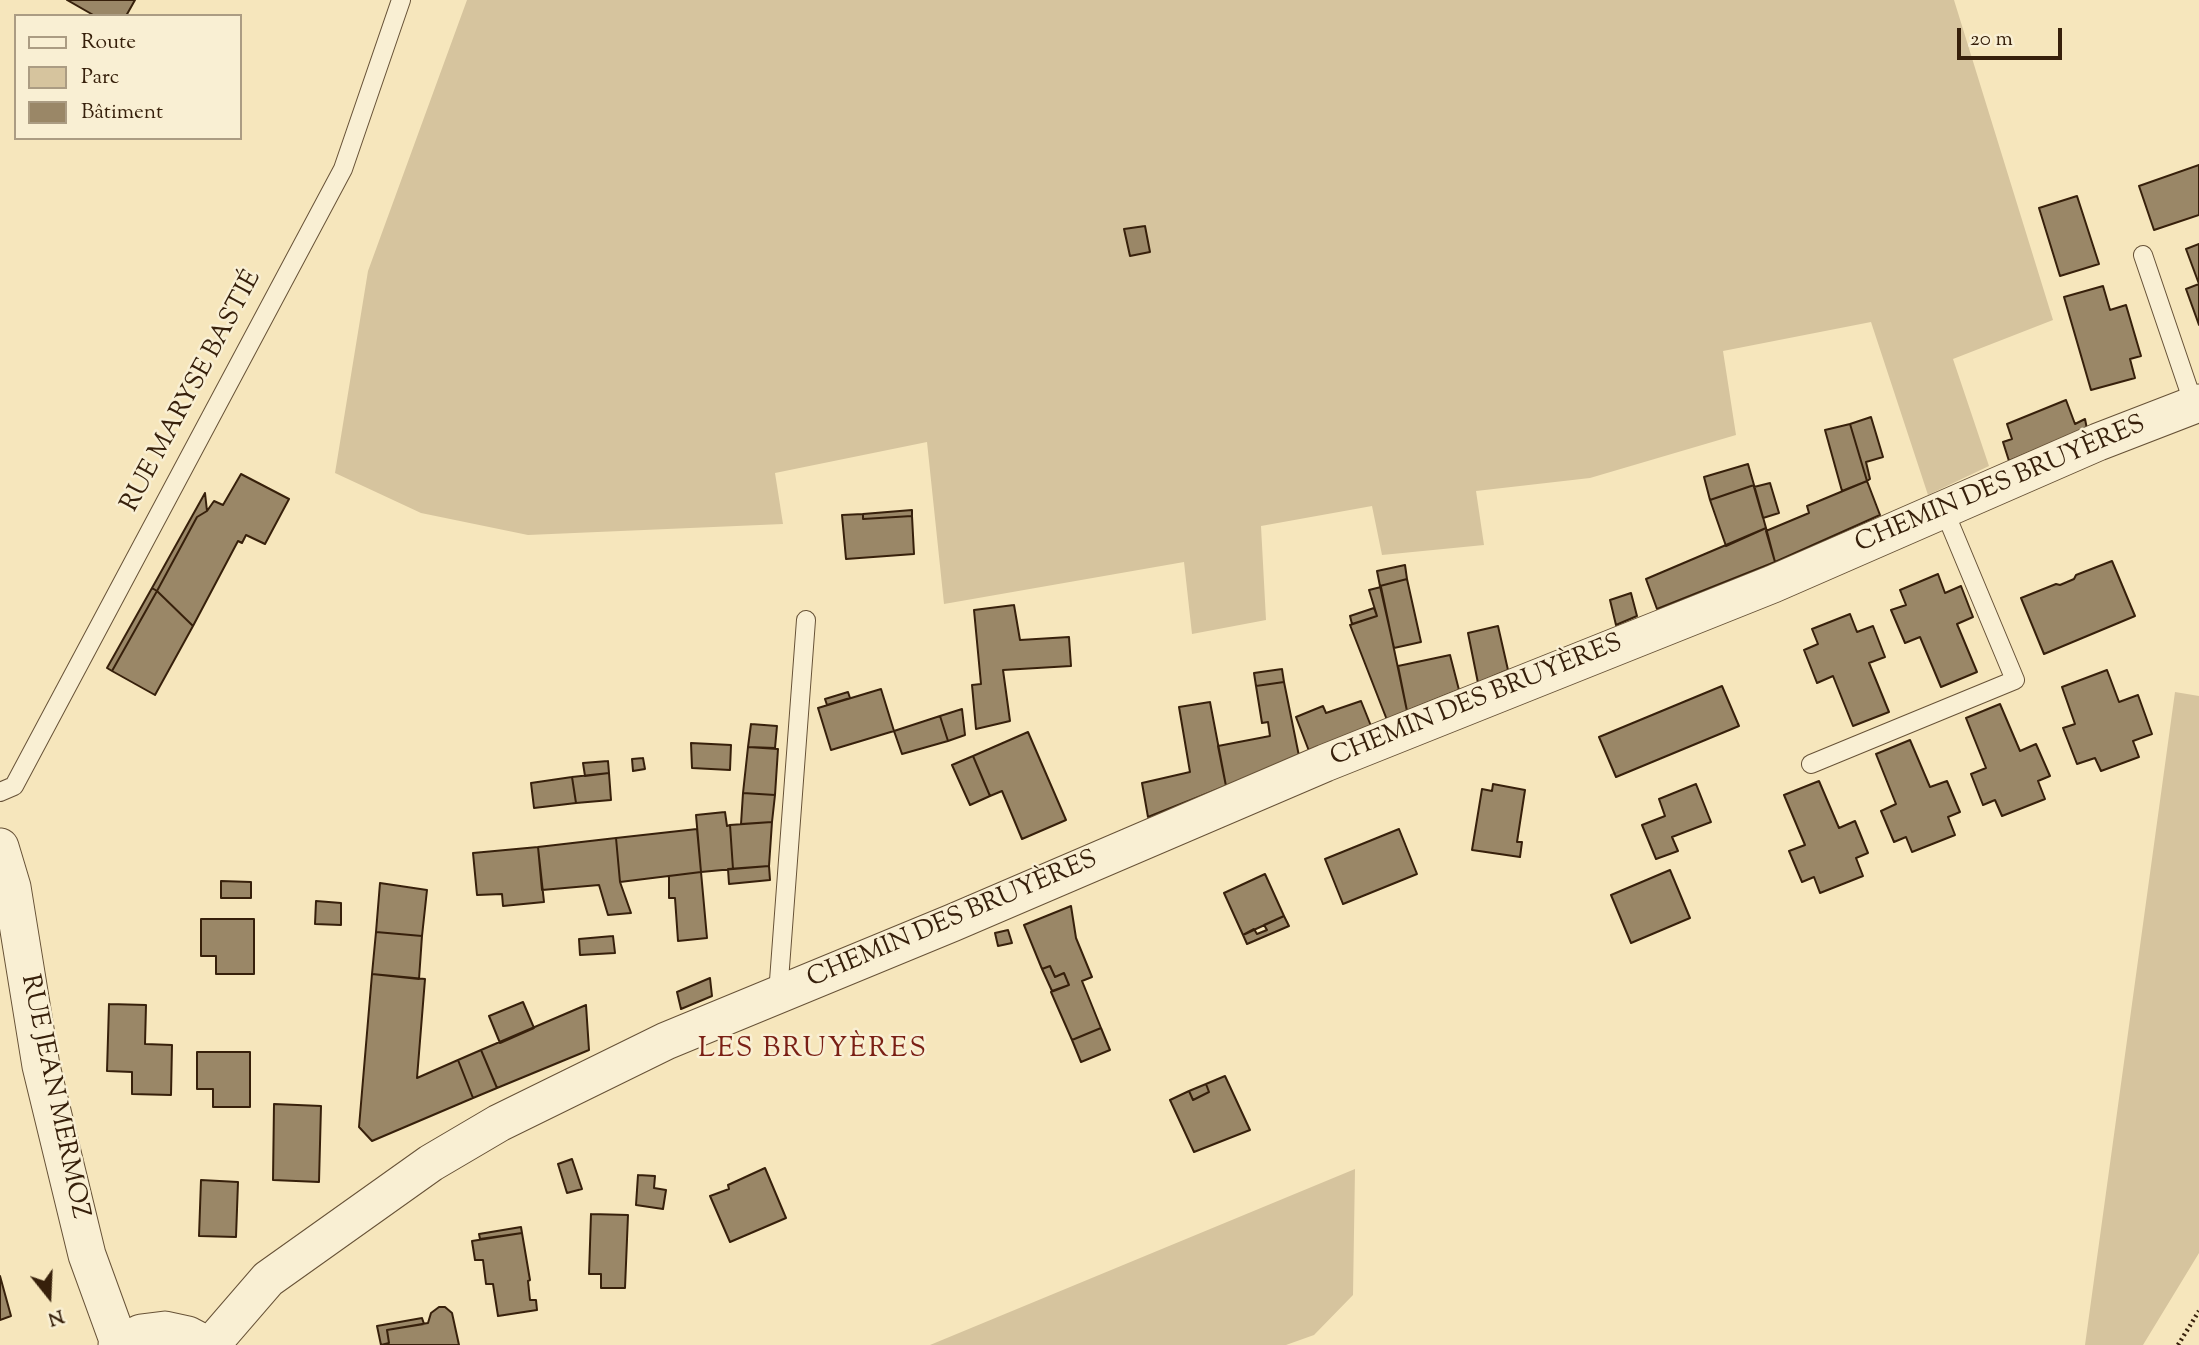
<!DOCTYPE html>
<meta charset="utf-8">
<style>
body{margin:0}
#map{position:relative;width:2199px;height:1345px;overflow:hidden;background:#f6e6bc;font-family:"Sorts Mill Goudy",serif}
canvas{display:block}
.legend{position:absolute;left:14px;top:14px;width:228px;height:126px;box-sizing:border-box;background:#f9efd3;border:2px solid #ab9c83;margin:0;padding:9px 12px;list-style:none;font-size:21px;color:#37200b}
.legend li{display:flex;align-items:center;gap:14px;height:35px}
.legend b{width:35px;border:2px solid #ab9c83}
.north{position:absolute;left:14px;top:1261px;width:70px;height:70px;-webkit-text-stroke:5px #f9efd3;paint-order:stroke;rotate:162deg;font-size:19px;font-weight:700;line-height:28px;text-align:center;color:#37200b}
.north::after{content:'';display:block;margin:auto;width:24px;height:32px;background:#37200b;clip-path:polygon(50% 0,100% 100%,50% 72%,0 100%)}
.scale{position:absolute;left:1957px;top:28px;width:105px;height:32px;box-sizing:border-box;border:4px solid #37200b;border-top:0;padding-left:9px;font-size:21px;line-height:24px;white-space:nowrap;color:#37200b;-webkit-text-stroke:5px #f9efd3;paint-order:stroke}
</style>
<div id="map">
<canvas width="2199" height="1345"></canvas>
<ul class="legend">
<li><b style="height:9px;background:#f9efd3"></b>Route</li>
<li><b style="height:19px;background:#d6c49e"></b>Parc</li>
<li><b style="height:19px;background:#9a8767"></b>Bâtiment</li>
</ul>
<div class="north">N</div>
<div class="scale">20 m</div>
</div>
<script>
const c = document.querySelector('canvas').getContext('2d');
c.lineJoin = 'round';
function fillPath(path, color) {
  c.fillStyle = color;
  c.fill(path, 'evenodd');
}
function shape(rows) {
  const path = new Path2D();
  for (const r of rows) {
    path.moveTo(r[0], r[1]);
    for (let i = 2; i < r.length; i += 2) path.lineTo(r[i], r[i + 1]);
  }
  return path;
}
function trace(path, color, width, dash) {
  c.strokeStyle = color;
  c.lineWidth = width;
  c.lineCap = dash ? 'butt' : 'round';
  c.setLineDash(dash || []);
  c.stroke(path);
}
function drawText(font, color, halo, rows, align = 'center') {
  c.font = font + ' "Sorts Mill Goudy",serif';
  c.lineWidth = 5;
  c.setLineDash([]);
  c.textBaseline = 'middle';
  c.strokeStyle = halo;
  c.fillStyle = color;
  for (const [text, x, y, turn = 0] of rows) {
    c.save();
    c.translate(x, y);
    c.rotate((+turn || 0) * Math.PI / 180);
    c.textAlign = isNaN(turn) ? turn : align;
    if (halo) c.strokeText(text, 0, 0);
    c.fillText(text, 0, 0);
    c.restore();
  }
}
const green = shape([
 [467,0,1954,0,2053,320,1953,359,1989,466,1928,495,1871,322,1723,351,1736,435,1590,478,1476,491,1484,545,1382,555,1372,506,1261,526,1266,620,1192,634,1184,562,944,604,927,442,775,473,783,524,528,535,421,513,335,473,368,271],
 [2175,692,2199,696,2199,1253,2143,1345,2085,1345],
 [1355,1169,1353,1295,1314,1335,1286,1345,930,1345]
]);
const building = shape([
 [67,0,135,0,126,16,95,16,67,0],
 [2199,165,2199,215,2154,230,2139,186,2199,165],
 [2077,196,2099,264,2060,276,2039,208,2077,196],
 [1145,226,1150,252,1130,256,1124,229,1145,226],
 [2199,244,2199,284,2186,249,2199,244],
 [2199,284,2199,325,2186,289,2199,284],
 [2103,286,2110,310,2126,305,2141,356,2130,359,2135,378,2091,390,2064,297,2103,286],
 [2066,400,2075,424,2085,419,2087,429,2009,461,2003,442,2012,439,2007,424,2066,400],
 [1871,417,1883,457,1866,462,1870,479,1867,481,1850,424,1871,417],
 [1850,424,1867,481,1842,491,1825,430,1850,424],
 [1748,464,1754,485,1710,500,1704,477,1748,464],
 [241,474,289,499,265,544,246,535,242,543,238,541,193,626,157,591,197,517,207,511,214,501,223,505,241,474],
 [1867,481,1880,515,1775,562,1766,531,1809,513,1807,506,1867,481],
 [1770,483,1779,513,1763,518,1754,487,1770,483],
 [1754,485,1766,528,1726,546,1710,500,1754,485],
 [205,493,207,511,197,517,157,591,152,588,205,493],
 [912,510,912,516,863,519,863,514,912,510],
 [863,514,863,519,912,516,914,554,846,559,842,515,863,514],
 [1766,528,1775,562,1657,609,1646,579,1766,528],
 [2112,561,2135,616,2044,654,2021,598,2056,584,2060,585,2074,579,2076,575,2112,561],
 [1405,565,1407,579,1380,586,1377,571,1405,565],
 [1938,574,1945,593,1961,586,1973,617,1957,624,1977,672,1941,687,1920,637,1905,643,1891,610,1906,605,1900,590,1938,574],
 [1407,579,1421,642,1394,648,1380,586,1407,579],
 [1381,587,1407,711,1387,720,1350,625,1377,616,1369,590,1381,587],
 [152,588,157,591,112,671,107,668,152,588],
 [157,591,193,626,155,695,112,671,157,591],
 [1631,593,1637,616,1616,625,1610,600,1631,593],
 [1014,605,1020,640,1069,637,1071,666,1003,670,1010,721,976,729,972,685,981,684,974,610,1014,605],
 [1374,608,1377,616,1352,624,1350,616,1374,608],
 [1850,614,1857,632,1873,626,1885,657,1869,663,1889,712,1853,726,1833,676,1817,683,1804,650,1818,644,1812,629,1850,614],
 [1498,626,1508,670,1478,683,1468,633,1498,626],
 [1450,655,1459,690,1407,711,1398,666,1450,655],
 [1282,669,1284,682,1256,686,1254,673,1282,669],
 [2107,670,2119,702,2138,695,2152,734,2133,741,2139,757,2101,771,2095,758,2077,764,2063,728,2075,724,2062,687,2107,670],
 [1284,682,1299,756,1226,786,1218,746,1270,736,1268,722,1262,723,1256,686,1284,682],
 [1722,686,1739,726,1616,777,1599,737,1722,686],
 [881,689,894,731,831,750,818,708,881,689],
 [848,692,850,698,827,705,825,699,848,692],
 [1361,701,1371,726,1309,751,1296,717,1323,706,1326,713,1361,701],
 [1210,702,1226,786,1148,817,1142,783,1190,772,1179,707,1210,702],
 [2000,704,2020,751,2036,744,2050,776,2038,781,2045,799,2002,816,1995,800,1983,805,1971,774,1986,768,1966,718,2000,704],
 [962,709,965,735,948,741,940,716,962,709],
 [940,716,948,741,902,754,894,731,940,716],
 [751,724,777,726,775,748,748,747,751,724],
 [1028,732,1066,820,1022,839,1002,791,990,796,973,756,1028,732],
 [1910,740,1930,787,1947,781,1960,812,1948,817,1955,835,1912,852,1906,837,1894,842,1881,811,1896,804,1876,754,1910,740],
 [691,743,731,745,730,770,692,768,691,743],
 [748,747,778,749,775,795,743,793,748,747],
 [973,756,990,796,970,805,952,765,973,756],
 [643,758,645,769,633,771,632,759,643,758],
 [608,761,609,773,585,776,583,763,608,761],
 [609,773,611,800,576,803,572,777,609,773],
 [572,777,576,803,534,808,531,783,572,777],
 [1819,781,1839,828,1855,821,1868,853,1856,858,1863,876,1820,893,1814,877,1802,882,1789,851,1805,845,1784,795,1819,781],
 [1493,784,1525,790,1517,842,1522,842,1520,857,1472,850,1482,789,1492,791,1493,784],
 [1696,784,1711,822,1672,837,1678,851,1656,859,1642,825,1665,816,1659,799,1696,784],
 [743,793,775,795,772,822,741,824,743,793],
 [725,812,727,826,730,825,733,869,701,872,696,815,725,812],
 [772,822,769,866,733,869,730,825,772,822],
 [697,829,701,872,620,882,616,838,697,829],
 [1399,829,1417,874,1343,904,1325,859,1399,829],
 [616,838,620,882,631,913,608,915,599,885,542,890,538,847,616,838],
 [538,847,544,902,503,906,502,894,477,895,473,853,538,847],
 [769,866,770,880,729,884,728,869,769,866],
 [1670,870,1690,918,1631,943,1611,895,1670,870],
 [701,872,707,938,678,941,675,898,669,898,669,876,701,872],
 [1265,874,1284,916,1243,935,1224,893,1265,874],
 [221,881,251,882,251,898,221,898,221,881],
 [380,883,427,890,422,936,376,932,380,883],
 [316,901,341,903,341,925,315,924,316,901],
 [1071,906,1076,938,1092,977,1082,981,1101,1028,1072,1040,1051,992,1069,985,1064,973,1055,977,1050,966,1042,969,1024,925,1071,906],
 [1284,916,1289,926,1247,944,1243,935,1254,929,1257,934,1267,930,1264,925,1284,916],
 [201,919,254,919,254,974,216,974,216,956,201,956,201,919],
 [1008,930,1012,943,998,946,995,933,1008,930],
 [376,932,422,936,419,979,372,974,376,932],
 [613,936,615,953,580,955,579,939,613,936],
 [1050,966,1055,977,1064,973,1069,985,1052,991,1042,969,1050,966],
 [372,974,425,979,417,1078,458,1060,473,1098,372,1141,359,1127,372,974],
 [710,978,712,996,681,1009,677,992,710,978],
 [523,1002,534,1028,500,1043,489,1016,523,1002],
 [109,1004,146,1005,145,1044,172,1045,171,1095,132,1094,132,1072,107,1071,109,1004],
 [586,1005,589,1050,497,1088,481,1050,586,1005],
 [1101,1028,1110,1050,1081,1062,1072,1040,1101,1028],
 [481,1050,497,1088,473,1098,458,1060,481,1050],
 [197,1052,250,1052,250,1107,213,1107,213,1089,197,1089,197,1052],
 [1225,1076,1250,1130,1194,1152,1170,1100,1189,1091,1193,1100,1209,1092,1206,1084,1225,1076],
 [1206,1084,1209,1092,1193,1100,1189,1091,1206,1084],
 [274,1104,321,1106,319,1182,273,1180,274,1104],
 [572,1159,582,1189,567,1193,558,1164,572,1159],
 [765,1168,786,1218,730,1242,710,1196,729,1189,728,1185,765,1168],
 [638,1175,655,1176,654,1188,666,1190,663,1209,636,1205,638,1175],
 [201,1180,238,1182,236,1237,199,1236,201,1180],
 [591,1214,628,1215,625,1288,601,1288,601,1274,589,1274,591,1214],
 [521,1227,522,1233,480,1239,479,1234,521,1227],
 [522,1233,530,1280,528,1281,530,1300,536,1300,537,1310,498,1316,493,1284,486,1284,483,1260,475,1260,472,1241,522,1233],
 [0,1276,11,1316,0,1320,0,1276],
 [439,1307,445,1307,452,1313,459,1345,381,1345,389,1343,387,1330,428,1323,431,1313,439,1307],
 [422,1318,424,1324,387,1330,389,1343,381,1345,377,1326,422,1318]
]);
const path = shape([
 [2178,1345,2199,1311]
]);
const service = shape([
 [2143,255,2194,405],
 [1811,764,2015,680,1944,510],
 [0,792,14,786,343,169,401,0],
 [778,994,806,620]
]);
const minor = shape([
 [0,847,12,887,41,1066,87,1255,119,1343],
 [117,1345,141,1333,165,1330,188,1335,207,1345],
 [211,1345,268,1279,431,1163,499,1123,666,1041,952,923,1325,763,1773,584,2098,442,2199,403]
]);
const streetNames = [
 ["RUE MARYSE BASTIÉ",193,392,-62],
 ["CHEMIN DES BRUYÈRES",2001,486,-23],
 ["CHEMIN DES BRUYÈRES",1477,702,-22],
 ["CHEMIN DES BRUYÈRES",953,921,-23],
 ["RUE JEAN MERMOZ",53,1097,78]
];
const neighbourhoodNames = [
 ["LES BRUYÈRES",813,1051]
];
fillPath(green, '#d6c49e');
fillPath(building, '#9a8767');
trace(building, '#37200b', 2);
trace(service, '#675237', 20);
trace(minor, '#675237', 39);
trace(path, '#37200b', 4.5, [2, 3.5]);
trace(service, '#f9efd3', 18);
trace(minor, '#f9efd3', 37);
drawText('26px', '#37200b', '#f9efd3', streetNames);
c.letterSpacing = '2px';
drawText('28px', '#7a1f14', '#f9efd3', neighbourhoodNames);
c.letterSpacing = '0px';
</script>
